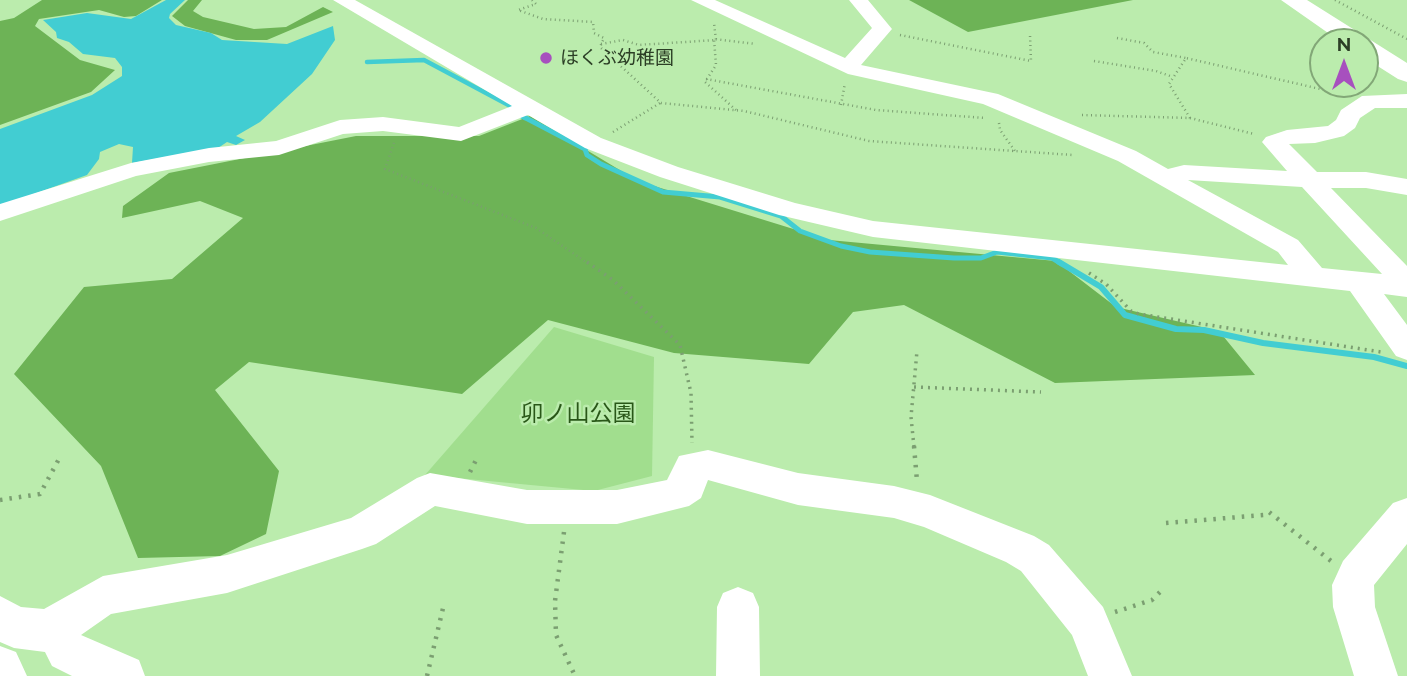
<!DOCTYPE html>
<meta charset="utf-8">
<style>
body{margin:0}
#map{position:relative;width:1407px;height:676px;overflow:hidden;background:#bbecad;font-family:Raleway,sans-serif}
canvas{display:block}
.north{position:absolute;left:1309px;top:28px;width:70px;height:70px;box-sizing:border-box;background:#bbecad;border:2px solid #82a777;border-radius:50%;rotate:0deg;font-size:19px;font-weight:700;line-height:28px;text-align:center;color:#2c3f26}
.north::after{content:'';display:block;margin:auto;width:24px;height:32px;background:#a750be;clip-path:polygon(50% 0,100% 100%,50% 72%,0 100%)}
</style>
<div id="map">
<canvas width="1407" height="676"></canvas>
<div class="north">N</div>
</div>
<script>
const c = document.querySelector('canvas').getContext('2d');
c.lineJoin = 'round';
function fillPath(path, color) {
  c.fillStyle = color;
  c.fill(path, 'evenodd');
}
function shape(rows) {
  const path = new Path2D();
  for (const r of rows) {
    path.moveTo(r[0], r[1]);
    for (let i = 2; i < r.length; i += 2) path.lineTo(r[i], r[i + 1]);
  }
  return path;
}
function trace(path, color, width, dash) {
  c.strokeStyle = color;
  c.lineWidth = width;
  c.lineCap = dash ? 'butt' : 'round';
  c.setLineDash(dash || []);
  c.stroke(path);
}
function drawText(font, color, halo, rows, align = 'center') {
  c.font = font + ' Raleway,"Noto Sans JP",sans-serif';
  c.lineWidth = 5;
  c.setLineDash([]);
  c.textBaseline = 'middle';
  c.strokeStyle = halo;
  c.fillStyle = color;
  for (const [text, x, y, turn = 0] of rows) {
    c.save();
    c.translate(x, y);
    c.rotate((+turn || 0) * Math.PI / 180);
    c.textAlign = isNaN(turn) ? turn : align;
    if (halo) c.strokeText(text, 0, 0);
    c.fillText(text, 0, 0);
    c.restore();
  }
}
const green = shape([
 [554,327,654,357,652,476,594,491,425,475]
]);
const forest = shape([
 [42,0,162,0,136,16,124,17,99,10,39,19,35,26,80,60,115,70,91,92,0,125,0,21,14,18],
 [188,0,202,0,193,11,203,17,254,29,286,27,323,7,333,12,267,40,236,40,185,26,172,16],
 [909,0,1133,0,968,32],
 [530,116,638,181,829,240,1056,261,1116,307,1219,331,1255,375,1055,383,904,305,853,312,809,364,674,353,548,320,462,394,249,362,215,390,279,471,266,534,220,556,138,558,101,466,14,374,84,287,172,279,243,218,200,201,122,218,123,206,169,173,356,136,479,136]
]);
const water = shape([
 [166,0,185,0,170,14,169,18,176,25,211,33,222,40,287,44,333,26,335,40,312,74,260,122,236,136,245,140,236,145,227,142,218,148,132,163,133,147,119,144,100,152,99,159,87,175,0,206,0,129,92,95,122,76,122,67,115,58,83,54,69,42,57,38,56,32,43,20,87,13,131,19]
]);
const streamFar2 = shape([
 [367,62,424,60,514,108],
 [520,115,525,118]
]);
const streamFar1 = shape([
 [522,116,585,149,587,155,601,164,663,192,720,197,781,216,800,231,841,246,870,252,954,258,981,258,997,252,1052,258,1062,264]
]);
const stream = shape([
 [1059,262,1101,287,1125,315,1176,329,1204,330,1263,343,1374,357,1407,366]
]);
const pathFar2 = shape([
 [532,0,536,4,518,10,543,19,593,22,594,33,604,38,600,47,661,103,744,111,869,141,1073,155],
 [1335,0,1407,39],
 [900,35,1031,61,1030,35],
 [1117,38,1144,43,1153,52,1186,58],
 [601,44,623,40,639,45,716,40,714,23],
 [1094,61,1156,71,1173,77],
 [706,79,876,110,985,118],
 [841,105,845,83],
 [736,110,705,82,716,65,714,39,756,44],
 [1082,115,1190,118,1254,134],
 [1190,118,1169,84,1186,58,1346,95],
 [999,123,1000,130,1015,151],
 [613,132,660,103],
 [394,143,385,169,536,228,589,264]
]);
const pathFar1 = shape([
 [587,262,613,280,680,345,691,393,692,443],
 [1089,273,1106,284,1131,311,1139,314,1381,352],
 [914,387,1041,392],
 [914,447,911,417,917,351]
]);
const path = shape([
 [914,446,917,481],
 [470,472,477,458],
 [0,500,40,494,60,457],
 [1166,523,1264,515,1269,512,1331,561],
 [564,532,555,601,556,635,575,676],
 [1115,612,1152,600,1163,589],
 [427,676,444,604]
]);
const minor = shape([
 [333,0,355,0,601,138,678,167,795,203,873,221,1288,265,1278,252,1118,161,983,104,848,74,691,0,715,0,845,58,872,28,849,0,868,0,892,29,861,65,998,94,1136,151,1168,169,1184,165,1287,171,1262,142,1266,137,1287,130,1328,126,1336,120,1341,110,1362,96,1407,94,1407,108,1375,108,1360,118,1355,128,1344,136,1315,143,1289,144,1317,172,1366,172,1407,179,1407,195,1366,188,1331,188,1407,266,1407,297,1384,294,1407,325,1407,360,1396,356,1350,291,873,237,779,215,660,177,585,148,528,115,461,141,383,131,343,134,279,155,209,162,136,176,0,221,0,204,131,163,209,148,276,141,340,120,383,117,459,127,512,106,333,0],
 [1188,180,1302,187,1382,274,1322,268,1298,240,1188,180],
 [708,450,798,473,894,486,930,495,1034,536,1049,545,1103,607,1132,676,1088,676,1072,635,1021,571,1006,562,924,527,894,518,798,505,708,480,701,498,689,506,617,524,527,524,435,506,376,544,362,549,227,593,111,614,81,635,139,660,145,676,72,676,52,666,45,652,14,648,0,642,0,596,21,607,44,609,103,576,227,555,351,518,417,478,430,473,527,490,617,490,667,480,679,456,708,450],
 [1407,498,1407,544,1374,585,1375,607,1398,676,1354,676,1333,607,1332,585,1343,561,1393,503,1407,498],
 [738,587,753,593,759,607,760,676,716,676,717,607,723,593,738,587],
 [0,646,16,652,27,676,0,676,0,646]
]);
const major = shape([
 [1281,0,1307,0,1407,63,1407,82,1398,79,1365,58,1365,42,1341,42,1281,0]
]);
const markers = [
 [546,58,7,"#a750be"]
];
const farPoinames = [
 ["ほくぶ幼稚園",560,58]
];
const parkNames = [
 ["卯ノ山公園",578,414]
];
fillPath(green, '#a1de8e');
fillPath(forest, '#6db356');
fillPath(water, '#42cdd2');
trace(streamFar2, '#42cdd2', 4.5);
trace(streamFar1, '#42cdd2', 5);
trace(stream, '#42cdd2', 6);
trace(pathFar2, '#7b9f71', 2.5, [1, 3.5]);
trace(pathFar1, '#7b9f71', 3.5, [2, 5]);
trace(path, '#7b9f71', 4.5, [2.5, 7]);
fillPath(minor, '#fff');
fillPath(major, '#fff');
for (const [x, y, r, color] of markers) {
  const dot = new Path2D();
  dot.arc(x, y, r, 0, 2 * Math.PI);
  c.fillStyle = color;
  c.fill(dot);
  trace(dot, '#bbecad', 2.5);
}
drawText('19px', '#2c3f26', '#bbecad', farPoinames, 'left');
drawText('23px', '#295718', '#bbecad', parkNames);
</script>
